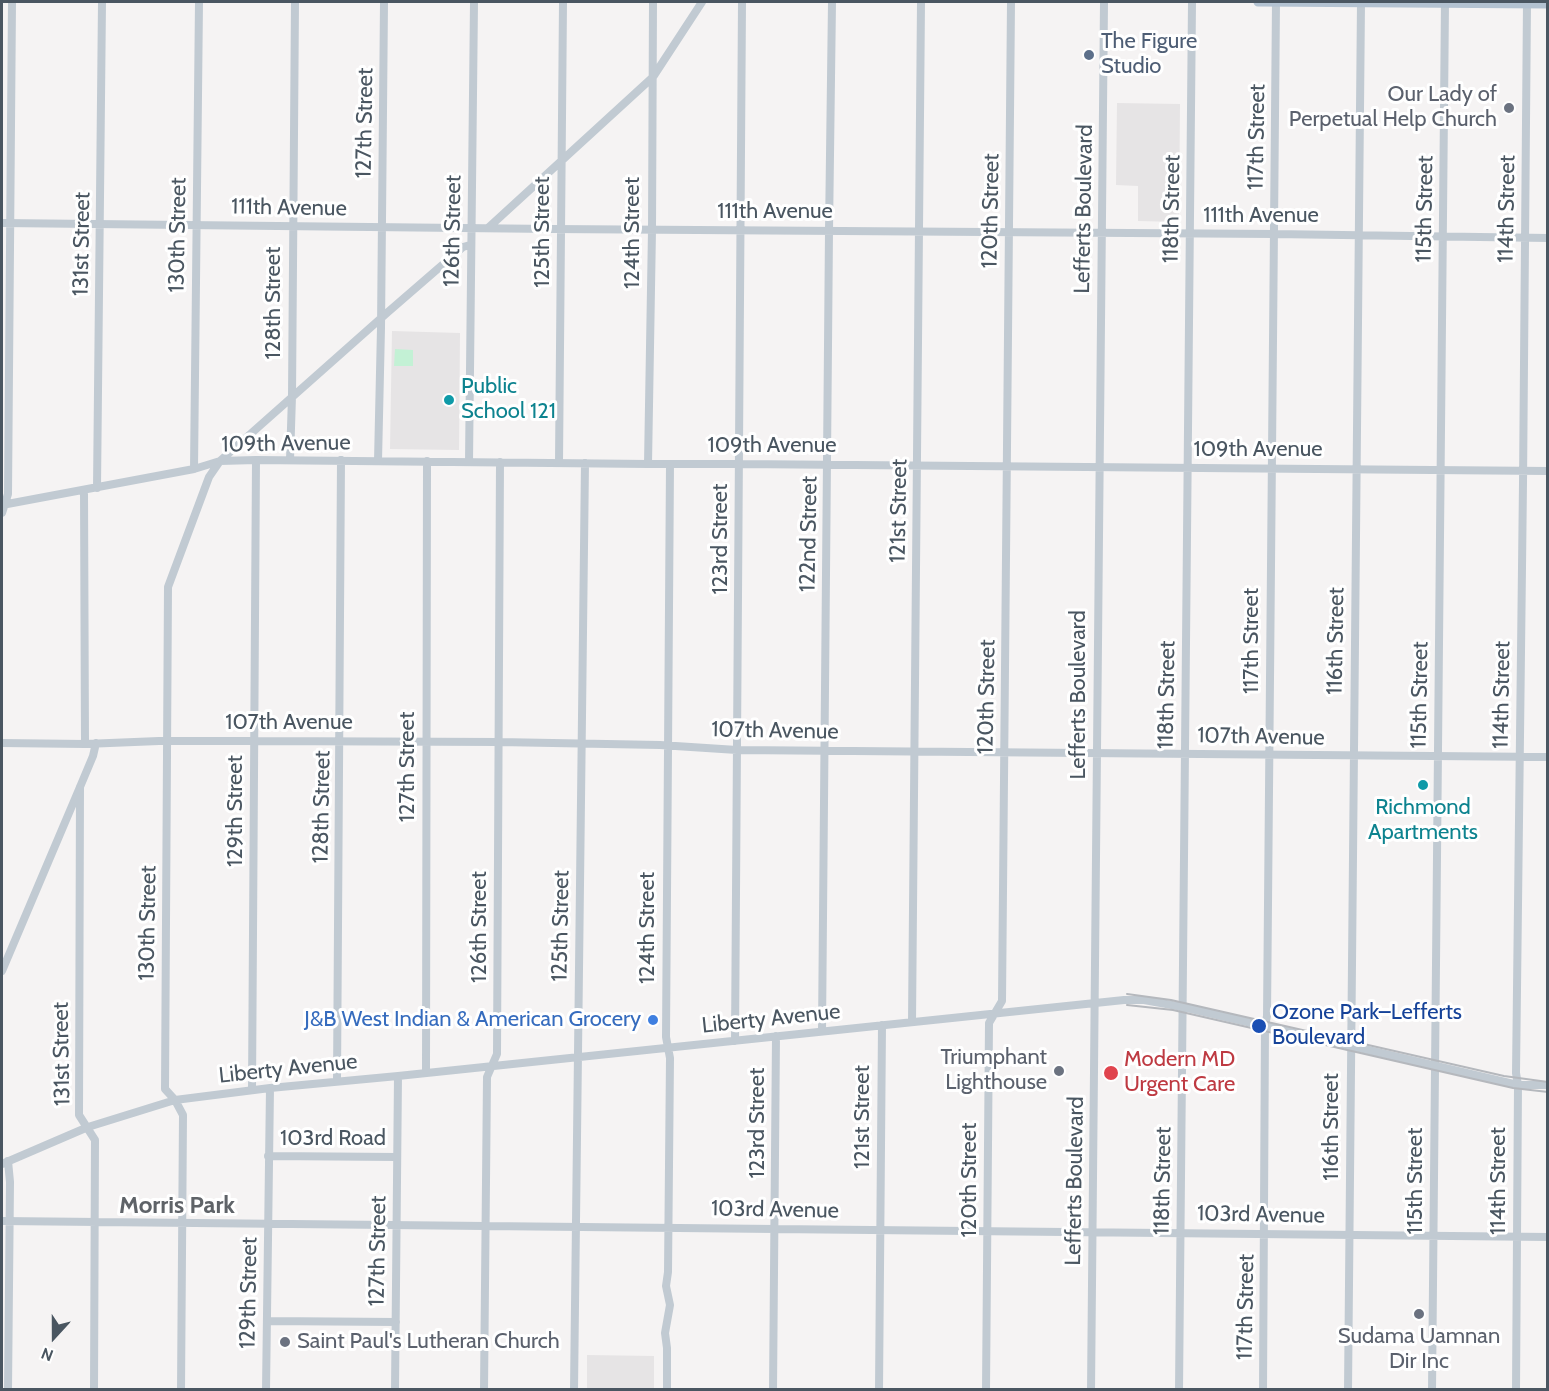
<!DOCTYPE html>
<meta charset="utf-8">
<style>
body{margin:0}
#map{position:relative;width:1549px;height:1391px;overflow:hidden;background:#f5f3f3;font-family:Cabin,sans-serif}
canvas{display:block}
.frame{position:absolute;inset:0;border:3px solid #4a5661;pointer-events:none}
.north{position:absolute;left:24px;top:1307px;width:60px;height:60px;-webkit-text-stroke:4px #fff;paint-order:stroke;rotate:201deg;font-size:16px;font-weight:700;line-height:24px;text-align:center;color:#4a5661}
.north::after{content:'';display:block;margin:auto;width:21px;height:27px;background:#4a5661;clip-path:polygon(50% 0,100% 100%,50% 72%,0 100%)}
</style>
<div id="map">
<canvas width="1549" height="1391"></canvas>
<div class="frame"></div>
<div class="north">N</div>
</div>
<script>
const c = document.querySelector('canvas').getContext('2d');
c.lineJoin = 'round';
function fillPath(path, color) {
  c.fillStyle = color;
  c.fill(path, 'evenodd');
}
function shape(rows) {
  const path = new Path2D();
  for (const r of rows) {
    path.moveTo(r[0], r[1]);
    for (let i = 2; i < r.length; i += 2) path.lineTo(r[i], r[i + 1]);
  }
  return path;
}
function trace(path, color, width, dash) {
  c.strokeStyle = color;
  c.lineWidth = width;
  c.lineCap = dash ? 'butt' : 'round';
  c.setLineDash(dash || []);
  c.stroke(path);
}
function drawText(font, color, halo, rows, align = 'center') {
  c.font = font + ' Cabin,sans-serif';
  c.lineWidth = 6;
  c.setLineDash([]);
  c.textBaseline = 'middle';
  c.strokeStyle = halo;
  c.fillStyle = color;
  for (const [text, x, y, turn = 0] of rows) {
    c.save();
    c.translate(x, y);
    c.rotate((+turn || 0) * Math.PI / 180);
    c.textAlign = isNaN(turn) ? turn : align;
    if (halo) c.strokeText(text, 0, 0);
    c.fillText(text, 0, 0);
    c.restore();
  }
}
const education = shape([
 [1117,103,1180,104,1179,222,1138,221,1138,186,1116,185],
 [392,331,460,333,459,450,390,449],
 [587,1355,654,1356,654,1389,587,1389]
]);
const green = shape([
 [395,349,413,350,413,366,394,366]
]);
const minor = shape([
 [2,223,553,229,1274,234,1548,238],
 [488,228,653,77,702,2],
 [290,460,292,396,295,2],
 [378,461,381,328,384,2],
 [469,462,474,2],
 [559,462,563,2],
 [648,464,652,230,653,2],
 [194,469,199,2],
 [97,488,102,2],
 [84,491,85,744],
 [2,505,194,469,220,461,256,460,648,464,739,464,1548,471],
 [2,513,8,494,12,2],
 [2,743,85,744,159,741,254,741,499,742,660,745,737,750,1548,757],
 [80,787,79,1115,95,1140,94,1390],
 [2,971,80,787,93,756,96,743],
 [912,1022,921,2],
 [822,1031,829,231,832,2],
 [735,1041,742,2],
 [426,1073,427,461],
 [337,1081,341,460],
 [252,1090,256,460],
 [268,1156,397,1157],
 [2,1164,88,1127,175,1100,270,1088,398,1076,1124,1000,1144,1000,1183,1007,1518,1085,1548,1085],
 [2,1221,1548,1237],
 [267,1321,396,1322],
 [8,1390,10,1182,8,1161],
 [181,1390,183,1115,175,1100,165,1089,168,587,209,477,220,461,388,312,463,247,470,245],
 [266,1390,270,1088],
 [395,1390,398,1076],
 [484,1390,487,1077,497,1054,500,462],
 [574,1390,585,463],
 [667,1390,667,1348,665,1333,670,1305,666,1286,668,1272,670,1058,666,1037,670,464],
 [773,1390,776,1036],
 [879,1390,882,1025],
 [986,1390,989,1023,1002,1001,1011,2],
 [1091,1390,1104,2],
 [1179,1390,1192,2],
 [1263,1390,1265,1026,1267,1016,1276,2],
 [1348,1390,1361,2],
 [1432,1390,1445,2],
 [1516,1390,1518,1085,1516,1073,1523,483,1527,2]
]);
const major = shape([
 [1258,2,1548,4]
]);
const rail = shape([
 [1127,994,1171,1000,1504,1076,1548,1082],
 [1127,1005,1173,1010,1513,1088,1548,1092]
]);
const markers = [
 [1089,55,6,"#5c6f8a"],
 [1509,108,6,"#6b7280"],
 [449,400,6,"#0f9aa8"],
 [1423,785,6,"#0f9aa8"],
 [653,1020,6,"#3f7fe0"],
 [1259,1026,8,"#1a4fb4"],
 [1059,1071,6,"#6b7280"],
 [1111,1073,8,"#e0444e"],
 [1419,1314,6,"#6b7280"],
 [285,1342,6,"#6b7280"]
];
const serviceNames = [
 ["The Figure",1101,42],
 ["Studio",1101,67]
];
const worshipNames = [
 ["Our Lady of",1497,95],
 ["Perpetual Help Church",1497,120],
 ["Triumphant",1047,1058],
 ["Lighthouse",1047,1083],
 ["Sudama Uamnan",1419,1337,"center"],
 ["Dir Inc",1419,1362,"center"],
 ["Saint Paul's Lutheran Church",297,1342,"left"]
];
const streetNames = [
 ["127th Street",365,123,-89],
 ["117th Street",1257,137,-89],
 ["111th Avenue",289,208,1],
 ["Lefferts Boulevard",1084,209,-89],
 ["118th Street",1172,209,-89],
 ["115th Street",1425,209,-89],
 ["114th Street",1507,209,-89],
 ["120th Street",991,211,-89],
 ["111th Avenue",775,212],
 ["111th Avenue",1261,216],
 ["126th Street",453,231,-89],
 ["125th Street",543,232,-90],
 ["124th Street",633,233,-90],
 ["130th Street",178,235,-89],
 ["131st Street",82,244,-89],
 ["128th Street",274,303,-90],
 ["109th Avenue",286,444,-1],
 ["109th Avenue",772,446],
 ["109th Avenue",1258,450],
 ["121st Street",899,511,-89],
 ["122nd Street",809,534,-89],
 ["123rd Street",721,539,-90],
 ["117th Street",1252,641,-90],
 ["116th Street",1336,641,-89],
 ["Lefferts Boulevard",1079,695,-90],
 ["118th Street",1167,695,-89],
 ["115th Street",1420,695,-89],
 ["114th Street",1502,695,-89],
 ["120th Street",987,697,-89],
 ["107th Avenue",289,723],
 ["107th Avenue",775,731,1],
 ["107th Avenue",1261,737,1],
 ["127th Street",408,767,-90],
 ["128th Street",322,807,-89],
 ["129th Street",236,811,-90],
 ["130th Street",148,923,-89],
 ["125th Street",561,926,-89],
 ["126th Street",480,927,-90],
 ["124th Street",648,928,-90],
 ["Liberty Avenue",771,1019,-6],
 ["131st Street",62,1054,-91],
 ["Liberty Avenue",288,1069,-6],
 ["121st Street",863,1117,-90],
 ["123rd Street",758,1123,-90],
 ["116th Street",1332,1127,-90],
 ["103rd Road",333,1139],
 ["120th Street",970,1180,-90],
 ["Lefferts Boulevard",1075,1181,-89],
 ["118th Street",1163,1181,-89],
 ["115th Street",1416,1181,-90],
 ["114th Street",1499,1181,-90],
 ["103rd Avenue",775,1210,1],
 ["103rd Avenue",1261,1215,1],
 ["127th Street",378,1251,-89],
 ["129th Street",249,1293,-89],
 ["117th Street",1246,1307,-89]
];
const cultureNames = [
 ["Public",461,387],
 ["School 121",461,412],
 ["Richmond",1423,808,"center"],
 ["Apartments",1423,833,"center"]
];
const transitNames = [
 ["Ozone Park–Lefferts",1272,1013],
 ["Boulevard",1272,1038]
];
const shopNames = [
 ["J&B West Indian & American Grocery",641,1020]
];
const healthNames = [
 ["Modern MD",1124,1060],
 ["Urgent Care",1124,1085]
];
const neighbourhoodNames = [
 ["Morris Park",177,1206]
];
fillPath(education, '#e6e4e5');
fillPath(green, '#c3f1d5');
trace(minor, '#c1cad2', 8);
trace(major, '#b3c2d1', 9);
trace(rail, '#b5b8bd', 2);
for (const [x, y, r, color] of markers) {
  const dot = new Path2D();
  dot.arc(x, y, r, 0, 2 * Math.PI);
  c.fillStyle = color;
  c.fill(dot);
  trace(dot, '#fff', 2);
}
drawText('22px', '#4e5e75', '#fff', serviceNames, 'left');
drawText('22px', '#5b616d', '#fff', worshipNames, 'right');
drawText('22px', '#4a5661', '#fff', streetNames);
drawText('22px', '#0d838f', '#fff', cultureNames, 'left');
drawText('22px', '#164399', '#fff', transitNames, 'left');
drawText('22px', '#366cbe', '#fff', shopNames, 'right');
drawText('22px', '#be3a42', '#fff', healthNames, 'left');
drawText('bold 24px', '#5f6368', '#fff', neighbourhoodNames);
</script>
